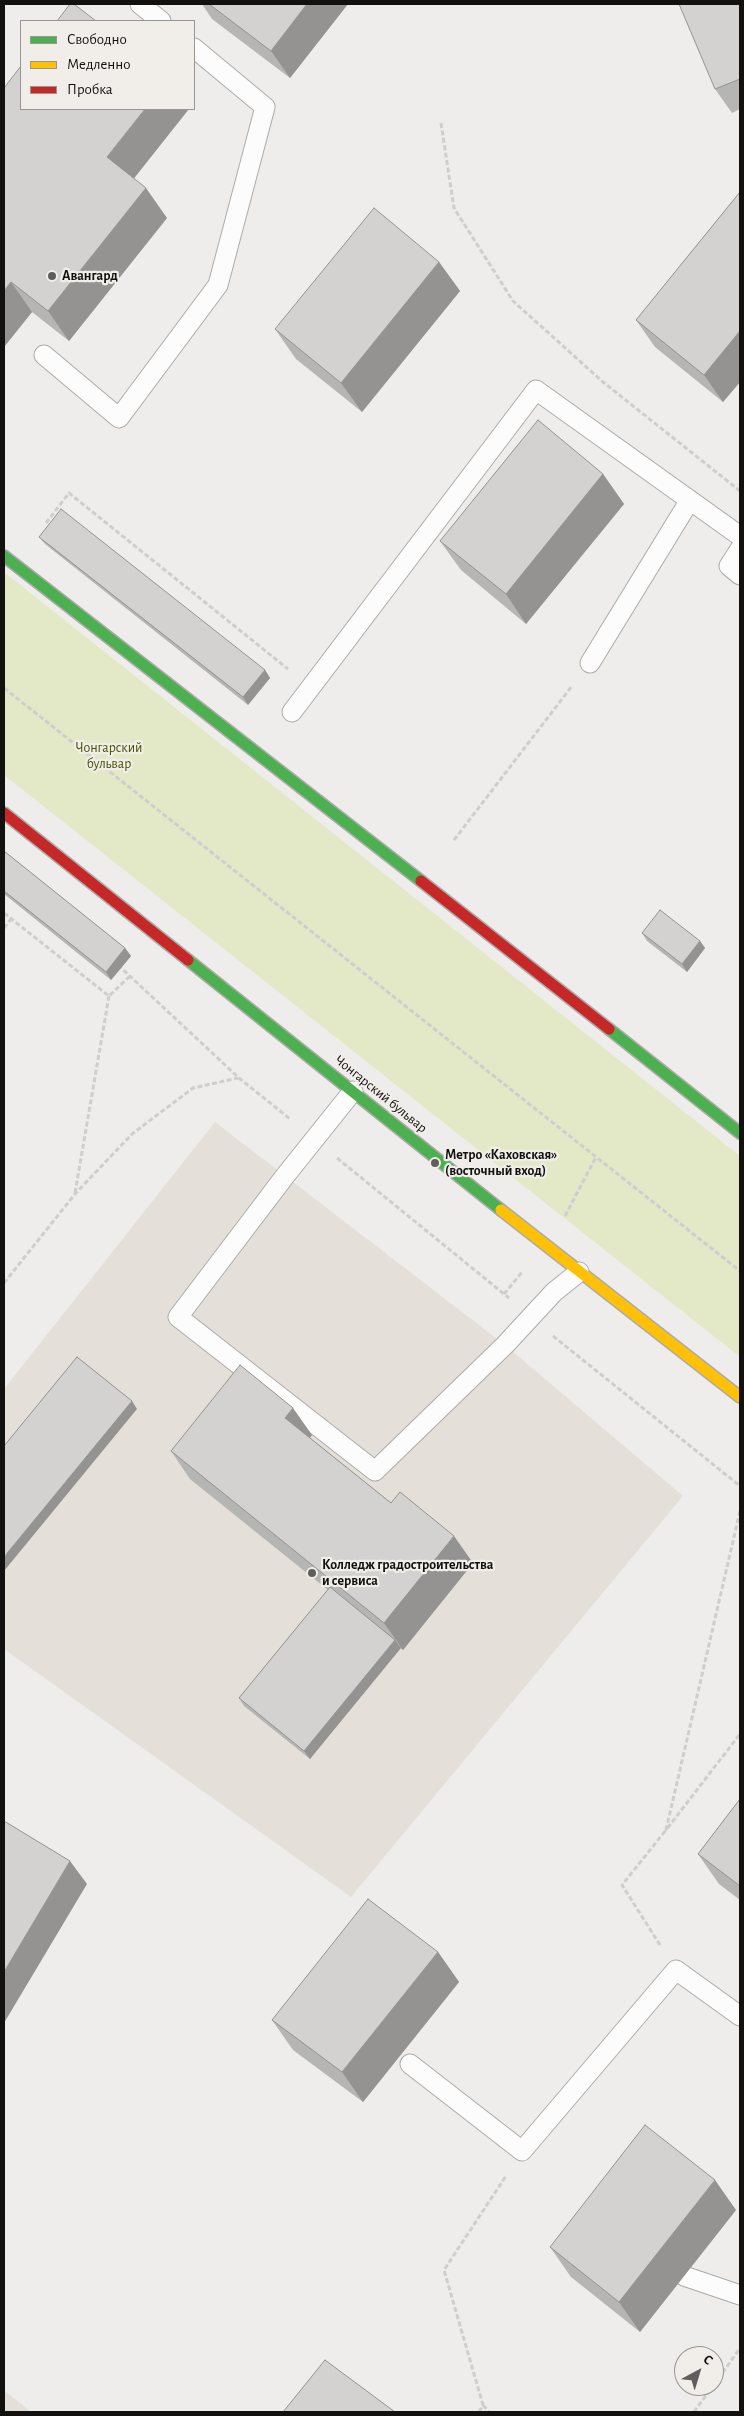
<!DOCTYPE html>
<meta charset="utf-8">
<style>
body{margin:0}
#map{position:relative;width:744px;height:2416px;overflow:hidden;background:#efedeb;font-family:"Alegreya Sans",sans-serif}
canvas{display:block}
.frame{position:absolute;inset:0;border:5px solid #121110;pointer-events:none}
.legend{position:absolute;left:20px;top:20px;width:175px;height:90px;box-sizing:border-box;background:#f1ede9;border:1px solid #989592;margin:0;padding:6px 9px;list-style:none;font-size:15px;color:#121110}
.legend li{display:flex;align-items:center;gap:10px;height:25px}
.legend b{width:25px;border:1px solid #989592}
.north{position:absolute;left:674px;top:2346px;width:50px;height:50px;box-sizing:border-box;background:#f1ede9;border:1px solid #989592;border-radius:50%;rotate:39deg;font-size:14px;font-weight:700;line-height:20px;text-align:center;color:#121110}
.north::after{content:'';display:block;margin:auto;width:18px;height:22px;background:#5f5e5d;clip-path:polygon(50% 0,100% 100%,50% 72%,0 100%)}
</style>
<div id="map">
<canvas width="744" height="2416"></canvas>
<div class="frame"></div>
<ul class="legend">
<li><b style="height:6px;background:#4caf50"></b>Свободно</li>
<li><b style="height:6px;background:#ffc107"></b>Медленно</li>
<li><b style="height:6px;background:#c62828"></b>Пробка</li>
</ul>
<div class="north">С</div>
</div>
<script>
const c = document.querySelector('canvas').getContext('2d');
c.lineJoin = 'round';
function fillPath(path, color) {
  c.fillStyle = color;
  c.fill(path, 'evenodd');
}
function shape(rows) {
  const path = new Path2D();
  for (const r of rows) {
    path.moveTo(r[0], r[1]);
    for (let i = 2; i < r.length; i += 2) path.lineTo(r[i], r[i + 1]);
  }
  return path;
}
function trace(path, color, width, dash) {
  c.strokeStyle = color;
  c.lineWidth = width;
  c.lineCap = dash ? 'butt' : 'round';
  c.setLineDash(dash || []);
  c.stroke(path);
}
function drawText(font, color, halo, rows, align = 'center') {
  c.font = font + ' "Alegreya Sans",sans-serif';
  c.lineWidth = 4.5;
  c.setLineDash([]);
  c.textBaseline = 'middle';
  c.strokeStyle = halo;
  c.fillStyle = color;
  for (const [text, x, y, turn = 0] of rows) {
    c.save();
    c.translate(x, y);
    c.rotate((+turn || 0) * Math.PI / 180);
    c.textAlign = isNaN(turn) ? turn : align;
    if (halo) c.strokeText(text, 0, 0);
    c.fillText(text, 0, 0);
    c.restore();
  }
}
const built = shape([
 [215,1122,505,1345,683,1496,351,1897,4,1649,4,1389],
 [4,2390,31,2412,4,2412]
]);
const green = shape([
 [4,572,740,1156,740,1357,4,775]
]);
const path = shape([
 [441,123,454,208,513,301,603,382,740,491],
 [46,523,69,493,288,669],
 [4,688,740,1271],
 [454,840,572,686],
 [4,913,109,996,130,976],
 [4,928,11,919],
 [118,965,239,1078,290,1119],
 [337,1158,509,1298],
 [75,1193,109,996],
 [565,1216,596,1157],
 [4,1283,75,1194,132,1134,193,1088,238,1078],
 [504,1294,523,1271],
 [553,1336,740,1486],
 [740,1511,666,1830,740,1734],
 [660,1945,622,1885,666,1830],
 [714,2385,740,2348],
 [483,2405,489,2412],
 [479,2412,483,2405,444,2270,506,2176],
 [694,2412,713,2386]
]);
const lane = shape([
 [140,4,161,21],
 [44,355,119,418,218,285,265,107,194,48],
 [740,549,729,566,740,575],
 [590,663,690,500],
 [292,712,536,390,740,536],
 [353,1091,285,1176,178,1317,375,1471,505,1345,554,1292,579,1272],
 [410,2064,522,2151,676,1970,740,2016],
 [684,2276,740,2295]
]);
const fast = shape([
 [4,556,421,881],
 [188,960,501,1210],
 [609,1029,740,1133]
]);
const slow = shape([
 [501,1210,740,1397]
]);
const jam = shape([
 [4,813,188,960],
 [421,881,609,1029]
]);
const wall = shape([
 [202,4,348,4,290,78,212,19],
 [740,4,740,109,732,113,715,89],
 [4,88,134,178,167,218,69,341,32,312,4,347],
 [740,192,740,382,723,402,655,347,636,320],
 [439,262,460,291,362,412,296,359,275,329],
 [603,474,624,504,526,624,461,570,440,541],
 [39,537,265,670,270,678,248,705,45,544],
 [4,851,125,948,131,956,111,980,4,894],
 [642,933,700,941,705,948,687,972,647,941],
 [312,1435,310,1438,391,1503,473,1563,403,1650,400,1648,310,1759,244,1706,239,1698,328,1590,190,1479,171,1451],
 [740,1799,740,1900,719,1884,698,1854],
 [438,1952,459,1982,363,2102,293,2050,272,2020],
 [736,2210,640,2332,571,2277,550,2247]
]);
const shadedWall = shape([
 [307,4,348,4,290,78,271,51],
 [145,109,189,109,128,186,107,157],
 [146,188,167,218,69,341,48,311],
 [439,262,460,291,362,412,341,383],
 [11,282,32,312,4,347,4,291],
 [740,331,740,382,723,402,704,375],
 [603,474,624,504,526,624,506,594],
 [265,670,270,678,248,705,243,697],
 [700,941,705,948,687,972,682,964],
 [125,948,131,956,111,980,106,972],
 [132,1401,137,1409,4,1571,4,1557],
 [293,1408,312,1435,304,1445,285,1418],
 [454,1536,473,1563,403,1650,384,1623],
 [395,1640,401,1648,310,1759,304,1751],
 [70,1861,87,1884,4,2023,4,1972],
 [438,1952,459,1982,363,2102,342,2072],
 [715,2180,736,2210,640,2332,619,2302]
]);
const building = shape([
 [70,4,74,4,96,21,57,21,70,4],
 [209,4,307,4,271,51,209,4],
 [679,4,740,4,740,79,715,89,679,4],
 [21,66,21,109,145,109,107,157,146,188,48,311,11,282,4,291,4,88,21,66],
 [740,192,740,331,704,375,636,320,740,192],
 [374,208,439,262,341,383,275,329,374,208],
 [538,420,603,474,506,594,440,541,538,420],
 [61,509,265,670,243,697,39,537,61,509],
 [4,851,125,948,106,972,4,891,4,851],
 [660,910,700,941,682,964,642,933,660,910],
 [77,1357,132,1401,4,1557,4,1446,77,1357],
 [240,1365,293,1408,285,1418,391,1503,400,1492,454,1536,384,1623,171,1451,240,1365],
 [330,1587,395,1640,304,1751,239,1698,330,1587],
 [740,1799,740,1886,698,1854,740,1799],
 [4,1821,70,1861,4,1972,4,1821],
 [368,1899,438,1952,342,2072,272,2020,368,1899],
 [645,2125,715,2180,619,2302,550,2247,645,2125],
 [325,2360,395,2412,283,2412,325,2360]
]);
const markers = [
 [52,276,5,"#5f5e5d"],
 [435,1163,5,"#5f5e5d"],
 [312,1573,5,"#5f5e5d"]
];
const poiNames = [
 ["Авангард",62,276],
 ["Метро «Каховская»",445,1155],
 ["(восточный вход)",445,1171],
 ["Колледж градостроительства",322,1565],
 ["и сервиса",322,1581]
];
const parkNames = [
 ["Чонгарский",109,748],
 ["бульвар",109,764]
];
const streetNames = [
 ["Чонгарский бульвар",381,1094,39]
];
fillPath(built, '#e5dfd9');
fillPath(green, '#e3e9c6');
trace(lane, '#acabaa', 21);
trace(fast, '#acabaa', 14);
trace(slow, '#acabaa', 14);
trace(jam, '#acabaa', 14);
trace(path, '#cfcece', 3, [5, 2.5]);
trace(lane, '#fdfcfc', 19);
trace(fast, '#4caf50', 11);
trace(slow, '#ffc107', 11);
trace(jam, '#c62828', 11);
fillPath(wall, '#b5b5b3');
fillPath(shadedWall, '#949392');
fillPath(building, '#d3d2d0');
trace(building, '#949392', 1);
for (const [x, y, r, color] of markers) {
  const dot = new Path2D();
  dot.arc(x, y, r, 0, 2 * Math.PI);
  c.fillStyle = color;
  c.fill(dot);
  trace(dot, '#f1ede9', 2);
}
drawText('bold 14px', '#121110', '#f1ede9', poiNames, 'left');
drawText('14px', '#495402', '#f1ede9', parkNames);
drawText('14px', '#121110', '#f1ede9', streetNames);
</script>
